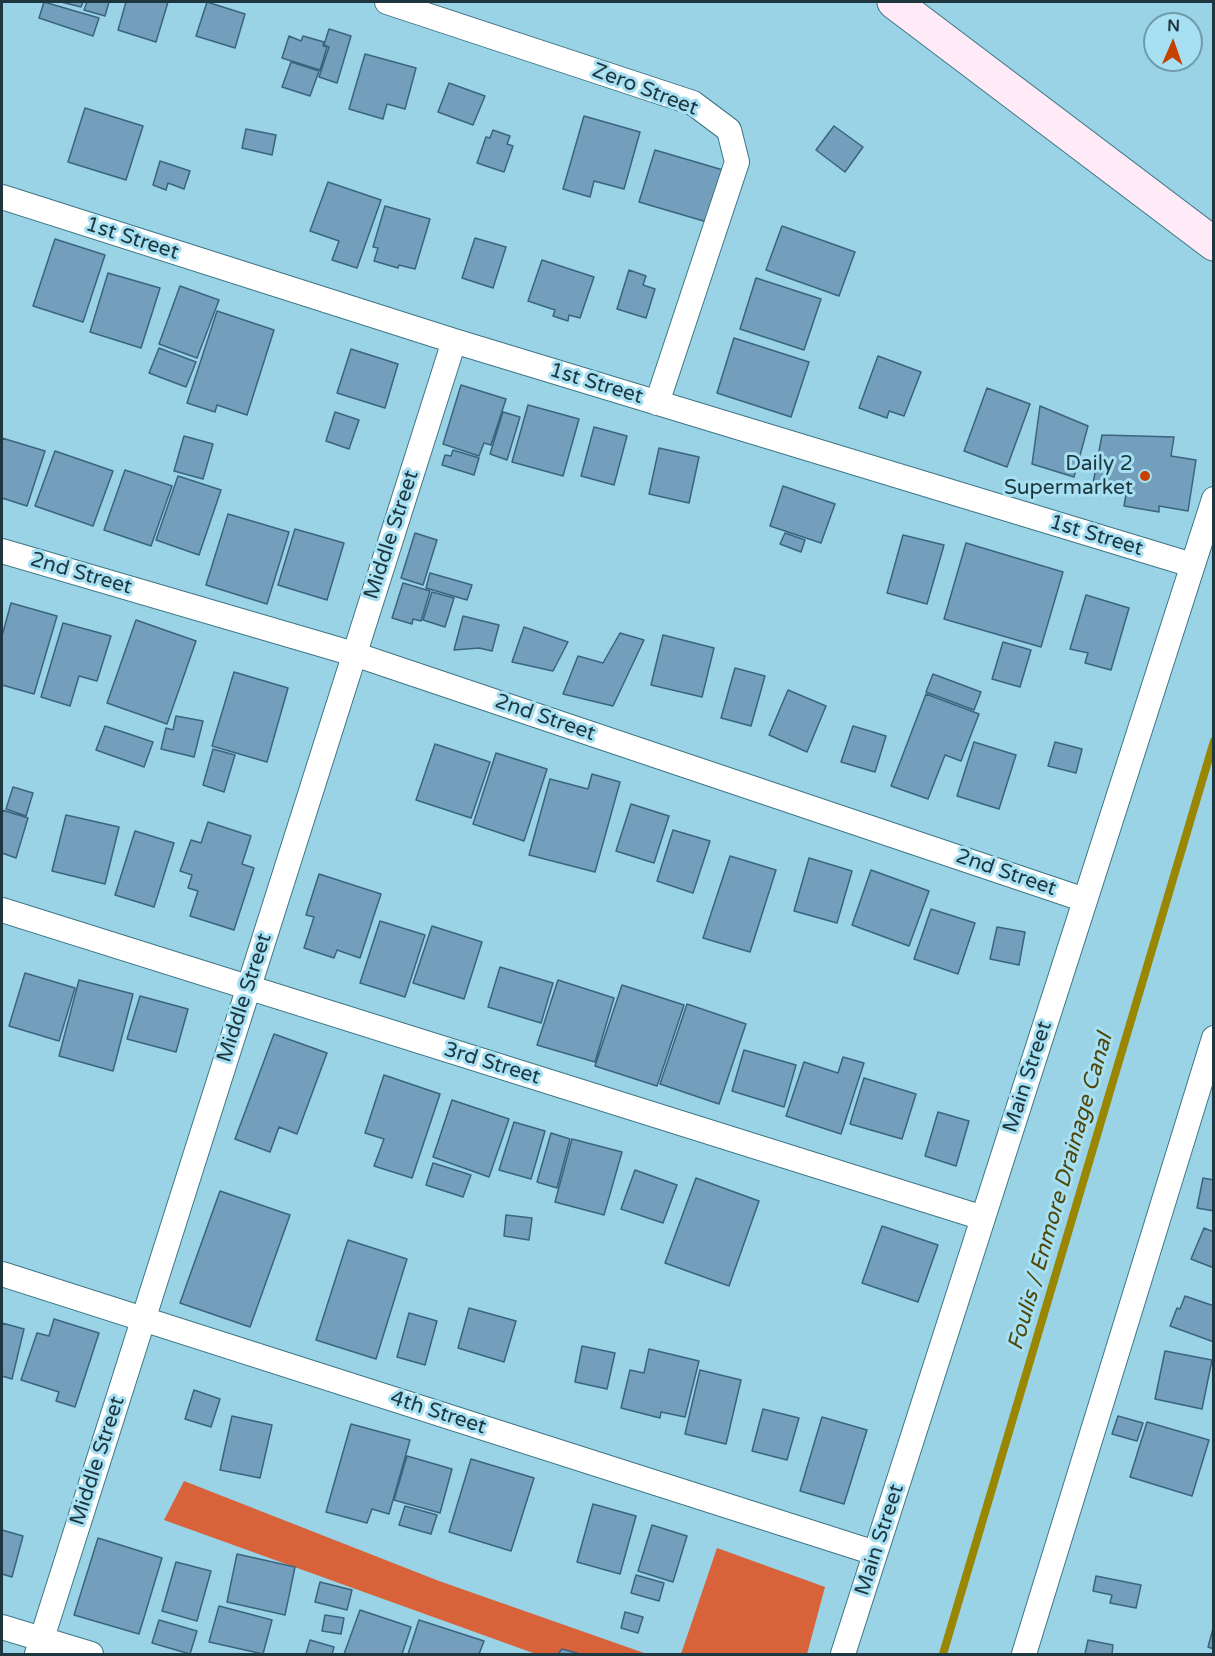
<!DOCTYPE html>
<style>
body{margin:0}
#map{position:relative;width:1215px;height:1656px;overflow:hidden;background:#99d3e5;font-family:"Varela Round",sans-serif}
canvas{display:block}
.frame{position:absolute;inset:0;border:3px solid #1e363d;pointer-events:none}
.north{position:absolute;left:1143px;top:12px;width:60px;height:60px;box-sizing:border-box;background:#a6e0f2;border:2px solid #709caa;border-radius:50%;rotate:2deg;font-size:16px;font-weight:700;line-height:24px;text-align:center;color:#1e363d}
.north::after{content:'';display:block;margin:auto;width:21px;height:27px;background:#c74101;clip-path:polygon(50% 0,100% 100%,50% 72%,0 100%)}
</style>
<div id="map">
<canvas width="1215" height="1656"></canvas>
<div class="frame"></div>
<div class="north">N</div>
</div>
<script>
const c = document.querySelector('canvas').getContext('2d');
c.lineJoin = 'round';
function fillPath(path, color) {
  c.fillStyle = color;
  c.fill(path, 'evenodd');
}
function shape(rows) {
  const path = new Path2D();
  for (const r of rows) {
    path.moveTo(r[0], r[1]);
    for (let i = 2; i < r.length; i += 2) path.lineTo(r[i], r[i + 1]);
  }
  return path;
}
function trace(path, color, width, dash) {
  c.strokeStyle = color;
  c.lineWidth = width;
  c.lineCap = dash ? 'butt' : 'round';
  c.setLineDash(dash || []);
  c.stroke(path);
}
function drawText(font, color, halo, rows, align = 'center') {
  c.font = font + ' "Varela Round",sans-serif';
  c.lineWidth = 6;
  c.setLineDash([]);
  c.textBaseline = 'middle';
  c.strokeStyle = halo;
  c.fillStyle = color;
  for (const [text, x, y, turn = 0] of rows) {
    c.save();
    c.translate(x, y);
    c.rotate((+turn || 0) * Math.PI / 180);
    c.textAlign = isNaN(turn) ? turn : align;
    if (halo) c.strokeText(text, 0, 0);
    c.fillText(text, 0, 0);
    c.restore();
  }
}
const forest = shape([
 [184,1481,439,1581,647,1654,536,1654,164,1520],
 [717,1548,825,1587,807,1654,681,1654]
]);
const stream = shape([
 [943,1654,1214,741]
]);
const building = shape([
 [44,2,99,18,93,36,39,18,44,2],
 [61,2,83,2,81,7,61,2],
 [87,2,109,2,105,16,84,10,87,2],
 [126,2,168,2,156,42,118,30,126,2],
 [207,2,245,14,235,48,196,36,207,2],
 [329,29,351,36,337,83,319,77,329,47,324,45,329,29],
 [289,36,301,41,303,36,324,42,323,46,327,47,320,70,282,58,289,36],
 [365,54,416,68,405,109,387,104,383,119,349,109,365,54],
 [291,62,319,71,310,96,282,87,291,62],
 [449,83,485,96,473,125,438,112,449,83],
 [85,108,143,126,126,180,68,162,85,108],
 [584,116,640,132,624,189,594,181,590,197,563,189,584,116],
 [834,126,863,147,845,172,816,150,834,126],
 [246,129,276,135,272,155,242,148,246,129],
 [493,130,510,136,507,144,513,146,504,172,477,163,486,137,490,138,493,130],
 [655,150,723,170,707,222,639,202,655,150],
 [160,161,190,171,184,189,168,183,166,190,153,185,160,161],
 [328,182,381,200,357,268,332,260,339,241,310,231,328,182],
 [385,206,430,219,415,269,399,265,398,268,374,261,378,248,373,247,385,206],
 [782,226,855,252,839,296,766,270,782,226],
 [475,238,506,247,493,288,462,278,475,238],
 [55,239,105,255,83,322,33,306,55,239],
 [542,260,594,277,580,318,569,315,568,321,553,316,555,310,528,301,542,260],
 [629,270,646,276,643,285,655,289,646,318,617,309,629,270],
 [108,273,160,288,141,348,90,332,108,273],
 [756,278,821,299,804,350,740,329,756,278],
 [180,286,219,300,197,358,159,344,180,286],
 [217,311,274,330,247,415,217,405,215,412,187,403,217,311],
 [734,338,809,362,791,417,717,393,734,338],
 [159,348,196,362,186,387,149,373,159,348],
 [351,349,398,364,385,408,337,393,351,349],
 [878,356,921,372,904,416,889,411,887,418,859,408,878,356],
 [461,385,506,399,491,445,484,443,479,456,443,444,461,385],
 [987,388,1030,404,1007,467,964,451,987,388],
 [528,405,579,419,563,476,512,462,528,405],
 [1040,406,1088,426,1074,477,1032,464,1040,406],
 [335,412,359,420,349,449,326,441,335,412],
 [503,412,520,417,507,460,490,454,503,412],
 [594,427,627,436,614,485,581,476,594,427],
 [1102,435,1174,437,1171,456,1196,460,1188,511,1159,506,1159,512,1124,506,1126,495,1092,489,1102,435],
 [184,436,213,444,203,479,174,471,184,436],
 [2,438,45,451,27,506,2,498,2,438],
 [659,448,699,457,689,503,649,494,659,448],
 [453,450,479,458,474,475,442,465,445,455,451,456,453,450],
 [55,451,113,471,93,526,35,506,55,451],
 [125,470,172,486,151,546,104,530,125,470],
 [178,476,221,490,199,555,156,540,178,476],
 [783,486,835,504,821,543,770,526,783,486],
 [228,514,289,532,267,604,206,585,228,514],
 [295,529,344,543,327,600,278,585,295,529],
 [415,533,437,540,423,585,401,578,415,533],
 [785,533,805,540,801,552,780,544,785,533],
 [903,535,944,545,927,604,887,593,903,535],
 [966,543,1063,572,1041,647,944,619,966,543],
 [430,573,472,585,467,600,426,588,430,573],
 [403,583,430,591,421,621,413,619,412,624,392,618,403,583],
 [432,592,454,598,445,627,423,620,432,592],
 [1086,595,1129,608,1111,670,1085,663,1088,653,1070,649,1086,595],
 [11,603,57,616,34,694,2,685,2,636,11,603],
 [463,616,499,625,492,651,479,648,454,650,463,616],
 [136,620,196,641,167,724,107,703,136,620],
 [63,623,111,636,97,681,79,676,70,706,41,697,63,623],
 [524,627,568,642,553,671,512,662,524,627],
 [620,633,644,640,613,706,563,694,578,656,603,663,620,633],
 [663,635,714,648,702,697,651,685,663,635],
 [1003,642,1031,650,1020,687,992,679,1003,642],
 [735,668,765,676,751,726,721,718,735,668],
 [234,672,288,688,267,762,212,746,234,672],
 [933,674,981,692,974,710,926,692,933,674],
 [788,690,826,706,807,752,769,735,788,690],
 [926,694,979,714,961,761,945,755,928,799,891,786,926,694],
 [176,716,203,721,194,757,161,749,166,728,173,730,176,716],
 [105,726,153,742,144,767,96,750,105,726],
 [853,726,886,736,875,772,841,762,853,726],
 [974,742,1016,755,999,809,957,796,974,742],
 [1055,742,1082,749,1076,773,1048,766,1055,742],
 [435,744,490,762,471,818,416,800,435,744],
 [213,749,235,755,224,792,203,785,213,749],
 [496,753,547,769,524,841,473,824,496,753],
 [592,774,620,782,595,872,529,855,550,779,588,789,592,774],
 [13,787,33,793,26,816,6,809,13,787],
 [631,804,669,816,654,863,616,851,631,804],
 [2,810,28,818,16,858,2,853,2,810],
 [66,815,119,827,105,884,52,871,66,815],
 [208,822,251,836,242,864,254,868,234,930,190,916,198,891,188,888,192,875,180,871,191,840,201,843,208,822],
 [673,830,710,841,693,893,657,881,673,830],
 [135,831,174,843,154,907,115,895,135,831],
 [730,856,776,870,750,952,703,938,730,856],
 [809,858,852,871,837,923,794,911,809,858],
 [871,870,929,891,909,946,852,925,871,870],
 [319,874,381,894,360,958,337,950,334,958,304,948,314,917,306,915,319,874],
 [931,909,975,923,958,974,914,959,931,909],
 [380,921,425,935,405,997,360,983,380,921],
 [432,926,482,942,464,999,413,983,432,926],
 [997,927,1025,932,1019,965,990,959,997,927],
 [500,967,553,983,541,1023,488,1007,500,967],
 [25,973,75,988,59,1041,9,1026,25,973],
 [79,980,133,994,113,1071,59,1056,79,980],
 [558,980,614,998,595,1062,537,1045,558,980],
 [622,985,684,1005,657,1086,595,1066,622,985],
 [140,996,188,1009,176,1052,127,1039,140,996],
 [687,1004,746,1024,719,1104,660,1084,687,1004],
 [274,1034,327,1053,297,1134,279,1127,270,1152,235,1139,274,1034],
 [744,1050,796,1065,784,1107,732,1091,744,1050],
 [843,1057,864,1063,841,1134,786,1116,804,1062,838,1073,843,1057],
 [384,1075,440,1094,412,1178,374,1166,384,1139,365,1133,384,1075],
 [864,1078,916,1094,902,1139,850,1124,864,1078],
 [452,1100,509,1119,489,1177,433,1157,452,1100],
 [938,1112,969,1121,956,1166,925,1156,938,1112],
 [514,1122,545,1131,531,1179,499,1170,514,1122],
 [551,1133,570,1139,557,1188,537,1182,551,1133],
 [572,1139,622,1152,604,1215,555,1202,572,1139],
 [433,1163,471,1175,463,1197,426,1185,433,1163],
 [635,1170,677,1185,663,1223,621,1209,635,1170],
 [696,1178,759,1201,729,1286,665,1263,696,1178],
 [1203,1178,1214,1180,1214,1211,1197,1208,1203,1178],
 [220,1191,290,1215,250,1327,180,1303,220,1191],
 [506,1215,532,1218,529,1240,504,1236,506,1215],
 [882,1226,938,1245,918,1302,862,1283,882,1226],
 [1204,1228,1214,1232,1214,1268,1191,1259,1204,1228],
 [348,1240,407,1259,376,1359,316,1340,348,1240],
 [1185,1296,1214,1306,1214,1342,1170,1326,1177,1308,1180,1309,1185,1296],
 [469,1308,516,1321,504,1362,458,1348,469,1308],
 [409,1313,437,1321,425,1365,397,1357,409,1313],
 [54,1319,99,1333,75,1407,56,1401,59,1392,21,1380,37,1333,49,1336,54,1319],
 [2,1323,24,1329,12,1379,2,1376,2,1323],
 [582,1346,615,1353,607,1389,575,1382,582,1346],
 [649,1349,699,1361,685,1417,661,1412,660,1418,621,1408,630,1370,644,1373,649,1349],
 [1165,1351,1212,1360,1202,1409,1155,1399,1165,1351],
 [700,1370,741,1380,726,1444,685,1434,700,1370],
 [194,1390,220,1399,211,1427,185,1419,194,1390],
 [763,1409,799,1418,787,1460,752,1451,763,1409],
 [232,1416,272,1425,260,1478,220,1470,232,1416],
 [1118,1416,1143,1423,1137,1441,1112,1434,1118,1416],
 [822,1417,867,1430,844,1504,800,1491,822,1417],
 [1147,1422,1209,1440,1192,1496,1130,1477,1147,1422],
 [351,1424,410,1440,389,1514,372,1509,367,1523,326,1512,351,1424],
 [407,1456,452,1469,440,1513,394,1500,407,1456],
 [471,1459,534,1478,511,1551,449,1532,471,1459],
 [593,1504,636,1516,620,1574,577,1562,593,1504],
 [405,1506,437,1515,431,1534,399,1525,405,1506],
 [652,1525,687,1536,673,1582,638,1571,652,1525],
 [2,1530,23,1536,12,1577,2,1574,2,1530],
 [98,1538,162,1558,139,1634,74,1615,98,1538],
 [237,1554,295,1567,285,1615,227,1602,237,1554],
 [176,1562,211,1571,197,1621,162,1611,176,1562],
 [636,1575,664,1583,659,1601,631,1593,636,1575],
 [1096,1576,1141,1585,1136,1608,1110,1603,1112,1595,1093,1591,1096,1576],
 [320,1582,352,1590,347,1610,315,1602,320,1582],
 [219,1606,272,1620,263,1654,209,1642,219,1606],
 [360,1610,411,1627,402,1654,344,1654,360,1610],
 [625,1612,643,1617,638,1633,621,1628,625,1612],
 [325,1615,344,1618,341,1634,322,1631,325,1615],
 [159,1620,197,1631,190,1654,152,1643,159,1620],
 [419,1620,484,1641,479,1654,408,1654,419,1620],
 [1214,1625,1214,1649,1208,1647,1214,1625],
 [310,1640,334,1647,332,1654,306,1654,310,1640],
 [1088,1640,1113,1645,1112,1654,1085,1654,1088,1640],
 [562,1649,580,1654,558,1654,562,1649]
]);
const street = shape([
 [387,2,693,103,729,130,737,162,657,403],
 [2,197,454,341,1192,565],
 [2,551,354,654,1085,900],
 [2,910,983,1218],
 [2,1274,875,1553],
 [2,1627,91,1654],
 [37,1654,454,341],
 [843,1654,1214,499],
 [1024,1654,1214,1038]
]);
const secondary = shape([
 [894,2,1214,244]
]);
const markers = [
 [1145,476,6,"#c74101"]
];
const streetNames = [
 ["Zero Street",645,90,21],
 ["1st Street",132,239,18],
 ["1st Street",596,384,17],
 ["Middle Street",392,535,-72],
 ["1st Street",1096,536,17],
 ["2nd Street",81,574,16],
 ["2nd Street",545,718,19],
 ["2nd Street",1006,873,19],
 ["Middle Street",245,998,-72],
 ["3rd Street",492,1064,17],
 ["Main Street",1028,1077,-72],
 ["4th Street",438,1413,18],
 ["Middle Street",98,1461,-72],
 ["Main Street",880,1540,-72]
];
const poiNames = [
 ["Daily 2",1133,464],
 ["Supermarket",1133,488]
];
const waterNames = [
 ["Foulis / Enmore Drainage Canal",1061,1192,-74]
];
fillPath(forest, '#d86239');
trace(stream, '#998602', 8);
fillPath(building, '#749fbc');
trace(building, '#3a647f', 1.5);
trace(street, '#3e7686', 26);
trace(secondary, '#3e7686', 35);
trace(street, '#fff', 24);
trace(secondary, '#ffeaf8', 33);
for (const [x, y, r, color] of markers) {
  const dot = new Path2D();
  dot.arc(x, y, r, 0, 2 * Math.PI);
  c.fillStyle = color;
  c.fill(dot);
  trace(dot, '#a6e0f2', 2);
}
drawText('21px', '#1e363d', '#a6e0f2', streetNames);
drawText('21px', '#1e363d', '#a6e0f2', poiNames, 'right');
drawText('italic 22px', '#50460a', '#a6e0f2', waterNames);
</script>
